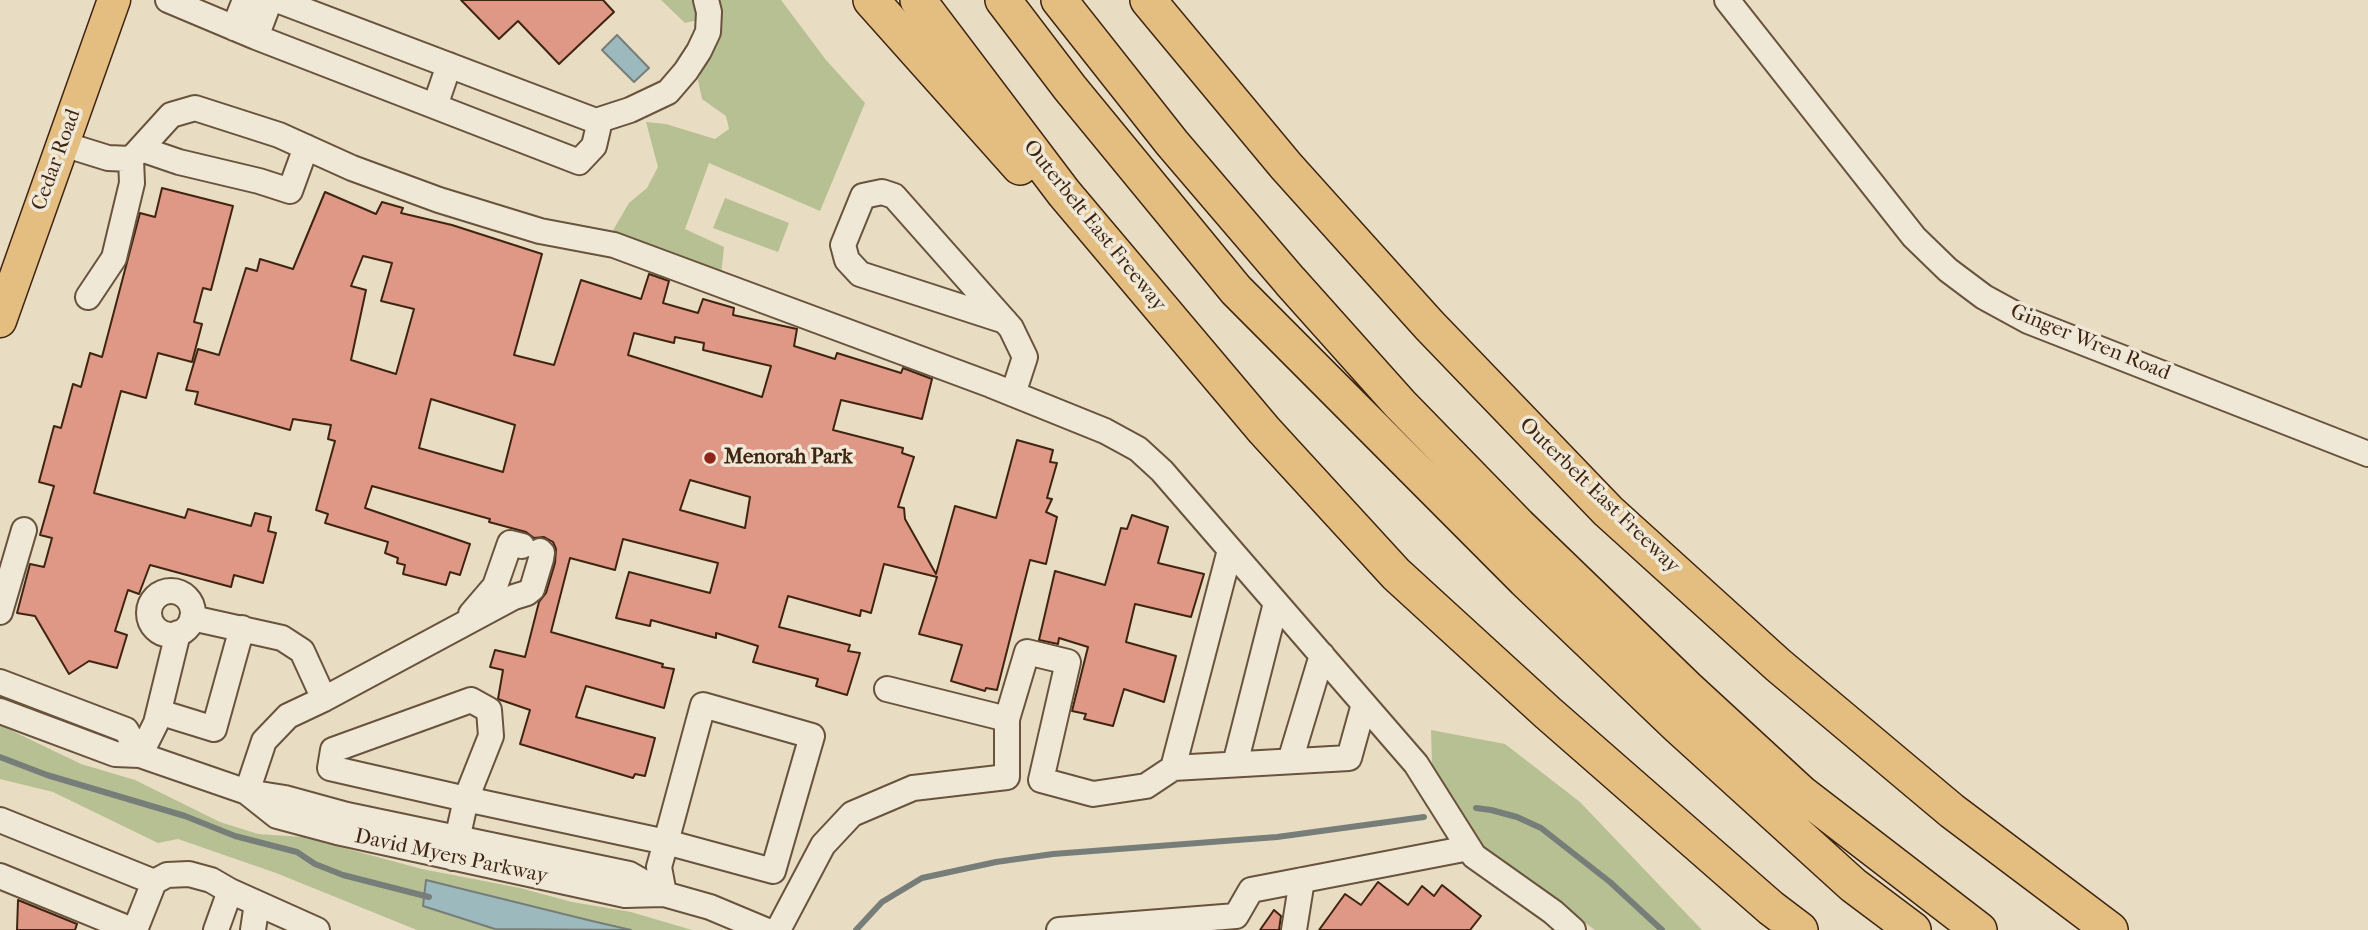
<!DOCTYPE html>
<style>
body{margin:0}
canvas{display:block;background:#e8dcc2}
</style>
<canvas width="2368" height="930"></canvas>
<script>
const c = document.querySelector('canvas').getContext('2d');
c.lineJoin = 'round';
function fillPath(path, color) {
  c.fillStyle = color;
  c.fill(path, 'evenodd');
}
function shape(rows) {
  const path = new Path2D();
  for (const r of rows) {
    if (r.length === 3) {
      path.moveTo(r[0] + r[2], r[1]);
      path.arc(r[0], r[1], r[2], 0, 2 * Math.PI);
      continue;
    }
    path.moveTo(r[0], r[1]);
    for (let i = 2; i < r.length; i += 2) path.lineTo(r[i], r[i + 1]);
  }
  return path;
}
function trace(path, color, width, dash) {
  c.strokeStyle = color;
  c.lineWidth = width;
  c.lineCap = dash ? 'butt' : 'round';
  c.setLineDash(dash || []);
  c.stroke(path);
}
function drawText(font, color, halo, rows, align = 'center') {
  c.font = font + ' "IM FELL French Canon",serif';
  c.lineWidth = 7;
  c.setLineDash([]);
  c.textBaseline = 'middle';
  c.strokeStyle = halo;
  c.fillStyle = color;
  for (const [text, x, y, turn = 0] of rows) {
    c.save();
    c.translate(x, y);
    c.rotate((+turn || 0) * Math.PI / 180);
    c.textAlign = isNaN(turn) ? turn : align;
    if (halo) c.strokeText(text, 0, 0);
    c.fillText(text, 0, 0);
    c.restore();
  }
}
const green = shape([
 [661,0,695,0,698,20,685,23],
 [714,0,781,0,826,60,865,103,820,211,709,163,685,229,724,247,721,275,612,232,629,203,647,188,658,167,646,122,666,124,715,139,729,129,726,116,702,99,698,80,713,48],
 [725,198,789,223,778,252,713,228],
 [0,725,81,764,135,780,220,822,258,834,303,837,422,869,520,888,572,902,631,912,692,930,417,930,276,873,178,839,158,843,53,792,0,779],
 [1431,730,1505,744,1580,802,1702,930,1595,930,1494,858,1465,842,1443,786,1432,765]
]);
const water = shape([
 [617,35,649,68,634,82,602,50,617,35],
 [426,880,592,921,631,930,495,929,423,906,426,880]
]);
const stream = shape([
 [0,757,47,775,185,816,235,836,297,852,315,864,343,875,429,897],
 [1476,808,1491,810,1517,817,1541,828,1610,882,1662,930],
 [856,930,882,902,922,878,996,862,1053,854,1277,837,1424,817]
]);
const building = shape([
 [461,0,603,0,614,12,559,64,518,21,499,39,461,0],
 [162,188,233,206,211,290,203,288,194,322,202,324,192,362,158,353,146,398,121,391,94,493,185,518,188,509,251,526,255,513,271,517,268,531,276,533,263,583,234,575,231,587,150,565,139,594,128,590,115,631,127,635,117,668,89,661,69,674,35,616,17,613,30,564,44,567,52,538,40,535,54,486,39,482,54,426,61,428,73,384,81,387,90,353,102,357,140,213,155,217,162,188],
 [325,192,376,214,382,202,403,208,401,213,452,225,542,254,514,355,554,365,581,280,641,299,649,274,669,281,663,303,698,313,703,299,734,308,733,315,797,329,794,346,835,359,837,353,901,373,903,368,932,379,922,419,841,400,833,430,903,448,902,453,914,457,898,507,904,508,905,519,936,574,955,506,996,518,1017,440,1053,450,1050,462,1057,463,1047,498,1052,499,1046,512,1057,517,1046,564,1030,560,997,690,986,688,985,691,951,681,962,645,919,634,937,577,884,564,871,613,861,610,860,616,788,596,779,627,850,645,848,651,860,653,847,695,816,686,818,679,753,662,758,646,716,633,716,638,651,620,650,626,616,618,629,572,710,593,718,563,623,539,615,570,570,558,551,632,663,664,662,667,674,669,664,708,586,686,576,717,655,738,645,776,635,774,633,778,520,744,530,710,498,699,503,670,490,667,495,650,525,657,539,602,546,593,555,563,556,549,553,542,544,537,534,538,526,532,489,522,490,519,372,486,365,508,470,544,460,575,450,572,446,585,403,574,405,565,397,563,398,558,385,553,388,542,325,523,328,514,316,510,335,441,328,439,331,425,293,419,290,430,195,404,198,392,186,390,198,349,219,355,246,268,257,271,260,259,293,269,325,192],
 [363,256,392,263,381,301,414,309,396,374,351,360,366,290,351,286,363,256],
 [634,333,674,343,675,337,704,343,703,350,771,366,762,397,628,355,634,333],
 [431,399,515,425,503,472,419,448,431,399],
 [690,480,750,497,745,528,680,510,690,480],
 [1132,515,1168,527,1158,563,1204,574,1191,617,1135,604,1126,642,1176,656,1164,702,1124,689,1113,726,1084,719,1086,714,1072,711,1088,647,1059,638,1058,644,1039,640,1055,571,1105,585,1121,528,1127,529,1132,515],
 [1378,882,1408,905,1422,886,1434,896,1442,885,1481,916,1470,930,1319,930,1345,894,1361,905,1378,882],
 [18,900,77,924,75,930,17,930,18,900],
 [1274,910,1281,916,1279,930,1260,930,1274,910]
]);
const minor = shape([
 [168,0,256,37,270,0],
 [1727,0,1914,237,1948,270,1984,297,2028,321,2368,454],
 [234,28,245,0],
 [256,37,579,162,594,146,598,129,596,121,277,0],
 [435,106,449,65],
 [596,121,630,110,668,92,686,71,699,51,708,32,709,12,706,0],
 [63,144,108,158,131,159,171,115,195,108,279,135,352,168,439,200,540,231,614,245,991,385,1105,431,1138,449,1162,471,1416,764,1474,856,1553,912,1573,930],
 [141,149,179,162,259,181,290,191,306,147],
 [88,297,114,258,132,183,131,159],
 [1005,321,860,274,847,260,843,245,863,196,882,192,894,196,1011,328,1025,357,1013,394],
 [171,613,22],
 [0,612,24,530],
 [471,614,495,586,510,543,522,546],
 [192,618,282,638,302,651,324,699,514,597,527,593,532,589,541,559,542,553,540,551],
 [0,682,126,730,140,755],
 [887,689,1007,719],
 [471,700,489,710,491,736,466,799,330,768,333,750,471,700],
 [0,711,115,754,140,755,247,792,285,798,347,815,629,874,664,894,710,907,765,930],
 [159,712,214,729,242,628],
 [140,755,156,723,178,633],
 [1290,761,1322,655],
 [1235,764,1276,603],
 [1173,768,1349,758,1364,704],
 [247,792,264,741,288,716,324,699],
 [248,793,277,816,337,832,625,895,663,894],
 [0,820,154,882,135,930],
 [453,858,466,799,666,842,773,871,812,736,703,705,666,842,659,867,664,894],
 [0,876,132,930],
 [154,882,167,875,189,874,211,880,230,891],
 [216,930,230,891,317,930],
 [253,930,257,903],
 [778,930,823,845,852,814,913,788,1007,777,1007,719,1027,652,1068,662,1041,780,1093,794,1146,786,1173,768,1230,550],
 [1059,930,1236,916,1251,890,1469,848],
 [1294,930,1302,880]
]);
const major = shape([
 [0,321,114,0]
]);
const highway = shape([
 [871,0,1020,167],
 [918,0,1064,193,1264,430,1396,574,1548,713,1771,908,1800,930],
 [1003,0,1070,88,1236,290,1525,580,1679,727,1853,885,1913,930],
 [1059,0,1172,143,1290,281,1400,404,1518,525,1687,688,1801,793,1979,930],
 [1148,0,1286,166,1429,325,1608,511,1778,665,1952,811,2110,930]
]);
const markers = [
 [710,458,7,"#8f2418"]
];
const streetNames = [
 ["Cedar Road",57,160,-70],
 ["Outerbelt East Freeway",1094,226,51],
 ["Ginger Wren Road",2090,343,22],
 ["Outerbelt East Freeway",1599,496,44],
 ["David Myers Parkway",451,857,12]
];
const poiNames = [
 ["Menorah Park",724,458]
];
fillPath(green, '#b7c092');
fillPath(water, '#9cb9be');
trace(water, '#777e79', 2);
trace(stream, '#777e79', 6);
fillPath(building, '#df9786');
trace(building, '#3f2511', 2);
trace(minor, '#69533d', 28);
trace(major, '#3f2511', 35);
trace(highway, '#3f2511', 38);
trace(minor, '#f0e8d7', 24);
trace(major, '#e4be81', 32);
trace(highway, '#e4be81', 35);
for (const [x, y, r, color] of markers) {
  const dot = new Path2D();
  dot.arc(x, y, r, 0, 2 * Math.PI);
  c.fillStyle = color;
  c.fill(dot);
  trace(dot, '#f0e8d7', 2.5);
}
drawText('21px', '#3f2511', '#f0e8d7', streetNames);
drawText('bold 21px', '#3f2511', '#f0e8d7', poiNames, 'left');
</script>
